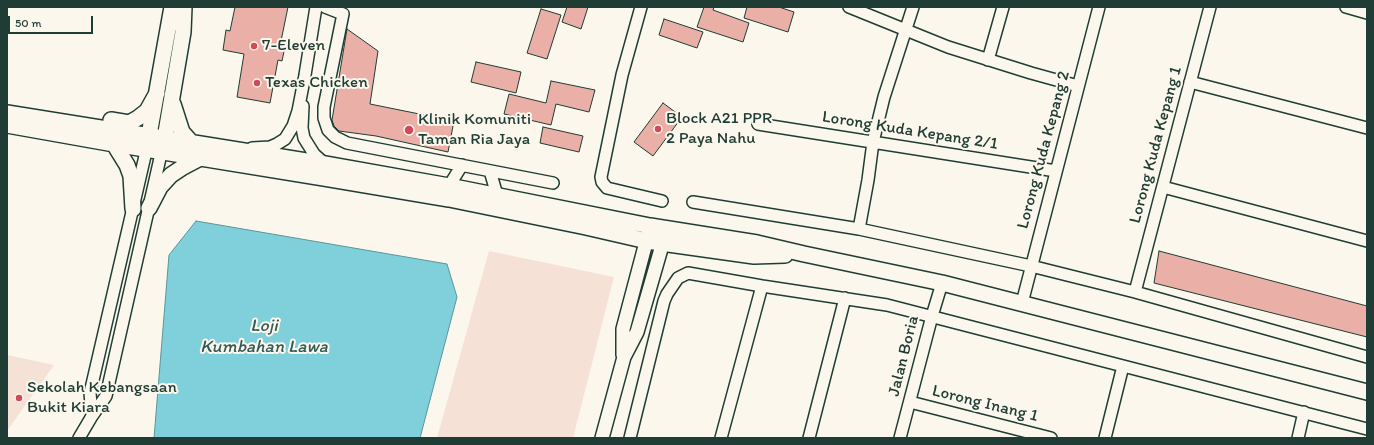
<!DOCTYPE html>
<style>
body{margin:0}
#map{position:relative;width:1374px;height:445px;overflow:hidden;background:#fbf7ec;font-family:Itim,sans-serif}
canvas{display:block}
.frame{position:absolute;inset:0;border:8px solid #1f3d34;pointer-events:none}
.scale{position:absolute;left:8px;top:16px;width:85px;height:18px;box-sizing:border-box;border:2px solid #1f3d34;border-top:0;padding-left:5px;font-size:12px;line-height:14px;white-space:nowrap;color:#1f3d34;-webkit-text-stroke:3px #fbf7ec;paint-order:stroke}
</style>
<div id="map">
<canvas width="1374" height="445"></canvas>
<div class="frame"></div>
<div class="scale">50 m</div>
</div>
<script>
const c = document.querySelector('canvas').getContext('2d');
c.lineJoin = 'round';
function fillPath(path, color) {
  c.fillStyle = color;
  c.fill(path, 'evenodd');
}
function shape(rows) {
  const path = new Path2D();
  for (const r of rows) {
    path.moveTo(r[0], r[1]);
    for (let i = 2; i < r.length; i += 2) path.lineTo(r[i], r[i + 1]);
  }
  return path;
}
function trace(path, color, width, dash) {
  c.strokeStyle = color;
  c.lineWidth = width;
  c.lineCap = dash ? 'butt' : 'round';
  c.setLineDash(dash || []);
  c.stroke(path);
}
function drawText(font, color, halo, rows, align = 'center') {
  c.font = font + ' Itim,sans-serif';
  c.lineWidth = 4;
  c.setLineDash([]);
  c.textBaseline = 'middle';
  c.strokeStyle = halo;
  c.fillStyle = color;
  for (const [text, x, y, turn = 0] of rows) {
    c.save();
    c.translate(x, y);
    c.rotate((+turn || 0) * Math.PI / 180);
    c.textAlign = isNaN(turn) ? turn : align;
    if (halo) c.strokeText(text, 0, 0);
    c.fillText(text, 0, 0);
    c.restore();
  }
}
const built = shape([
 [489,251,614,277,573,438,437,438],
 [7,355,54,365,7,431]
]);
const water = shape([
 [196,221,447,264,457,297,420,438,154,438,169,255,196,221]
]);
const building = shape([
 [235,7,288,7,281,41,286,42,282,61,278,60,270,103,237,97,244,54,223,50,226,30,230,31,235,7],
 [567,7,588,7,581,29,562,22,567,7],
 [704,7,714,7,713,10,749,23,743,42,697,27,704,7],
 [747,7,779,7,794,12,788,32,744,18,747,7],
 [541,9,561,15,547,59,527,53,541,9],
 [664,19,703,32,697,48,659,35,664,19],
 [347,29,378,51,370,104,454,121,448,152,376,136,339,131,334,126,332,120,347,29],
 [476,62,521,72,516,93,471,82,476,62],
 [551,81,595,90,589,112,556,104,551,125,504,114,509,94,546,103,551,81],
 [663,103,682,117,653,156,634,142,663,103],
 [543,127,583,136,579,152,540,143,543,127],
 [1159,251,1367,306,1367,337,1154,283,1159,251]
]);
const minor = shape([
 [325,7,343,14,324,107,324,118,328,130,335,137,347,143,553,183],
 [641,7,622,75,601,177,602,182,607,188,662,201],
 [849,7,948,47,1031,73,1078,86],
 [1346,7,1367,13],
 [988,60,1003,7],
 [1190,82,1367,128],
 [303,106,302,128,304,138,314,154,325,164],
 [758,124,1056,171],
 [252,148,270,147,277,144,285,139,293,126,298,111,305,75,316,7],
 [490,171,497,195],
 [449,186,462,165],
 [1163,187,1367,241],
 [693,202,859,229,1031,266,1135,292,1367,357],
 [859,229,868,180,873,142,884,97,913,7],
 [1135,292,1210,7],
 [1022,303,1099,7],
 [910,402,1051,438],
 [92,416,90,393,148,143],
 [79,438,92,416,106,396,163,145],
 [630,438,664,301,667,294,678,278,688,273,762,286,887,305,1367,429],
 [721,438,762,286],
 [809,438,845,298],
 [900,438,932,316,942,283],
 [1105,438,1123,366],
 [1298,438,1304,412]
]);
const tertiary = shape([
 [623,355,623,329,649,231],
 [602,438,624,357,637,332,665,235]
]);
const secondary = shape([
 [173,104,182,132,190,141],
 [7,113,325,164,449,186,650,226,757,243,804,254,942,283,1367,392],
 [111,120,129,123,138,118,147,111,157,93],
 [7,125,114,144,324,178,449,199,586,227,647,241,754,256,785,255],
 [149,135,172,7],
 [165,138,183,32,184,7],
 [114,144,127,165,131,176,133,209],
 [149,208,160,187,171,175,183,167,200,158]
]);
const markers = [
 [254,46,4,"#d1495b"],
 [257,83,4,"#d1495b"],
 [658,129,4,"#d1495b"],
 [409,130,5,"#d1495b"],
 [19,398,4,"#d1495b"]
];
const poiNames = [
 ["7-Eleven",262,46],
 ["Texas Chicken",265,83],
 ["Block A21 PPR",666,119],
 ["2 Paya Nahu",666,139],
 ["Klinik Komuniti",418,120],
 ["Taman Ria Jaya",418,140],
 ["Sekolah Kebangsaan",27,388],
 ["Bukit Kiara",27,408]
];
const streetNames = [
 ["Lorong Kuda Kepang 2/1",910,131,9],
 ["Lorong Kuda Kepang 1",1156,145,-75],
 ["Lorong Kuda Kepang 2",1044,150,-75],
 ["Jalan Boria",904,356,-76],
 ["Lorong Inang 1",985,404,14]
];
const waterNames = [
 ["Loji",264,326],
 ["Kumbahan Lawa",264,347]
];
fillPath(built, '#f6e1d7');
fillPath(water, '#80d0dc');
trace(water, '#599599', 1);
fillPath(building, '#eaafa6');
trace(building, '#1f3d34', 1);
trace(minor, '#1f3d34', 14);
trace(tertiary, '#1f3d34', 16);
trace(secondary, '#1f3d34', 18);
trace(minor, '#fbf7ec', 11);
trace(tertiary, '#fbf7ec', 13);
trace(secondary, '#fbf7ec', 15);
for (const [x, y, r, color] of markers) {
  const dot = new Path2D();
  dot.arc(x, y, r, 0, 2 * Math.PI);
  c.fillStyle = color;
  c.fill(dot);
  trace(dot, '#fbf7ec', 1.5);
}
drawText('17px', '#1f3d34', '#fbf7ec', poiNames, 'left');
drawText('17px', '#1f3d34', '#fbf7ec', streetNames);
drawText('italic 18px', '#325a56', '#fbf7ec', waterNames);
</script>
